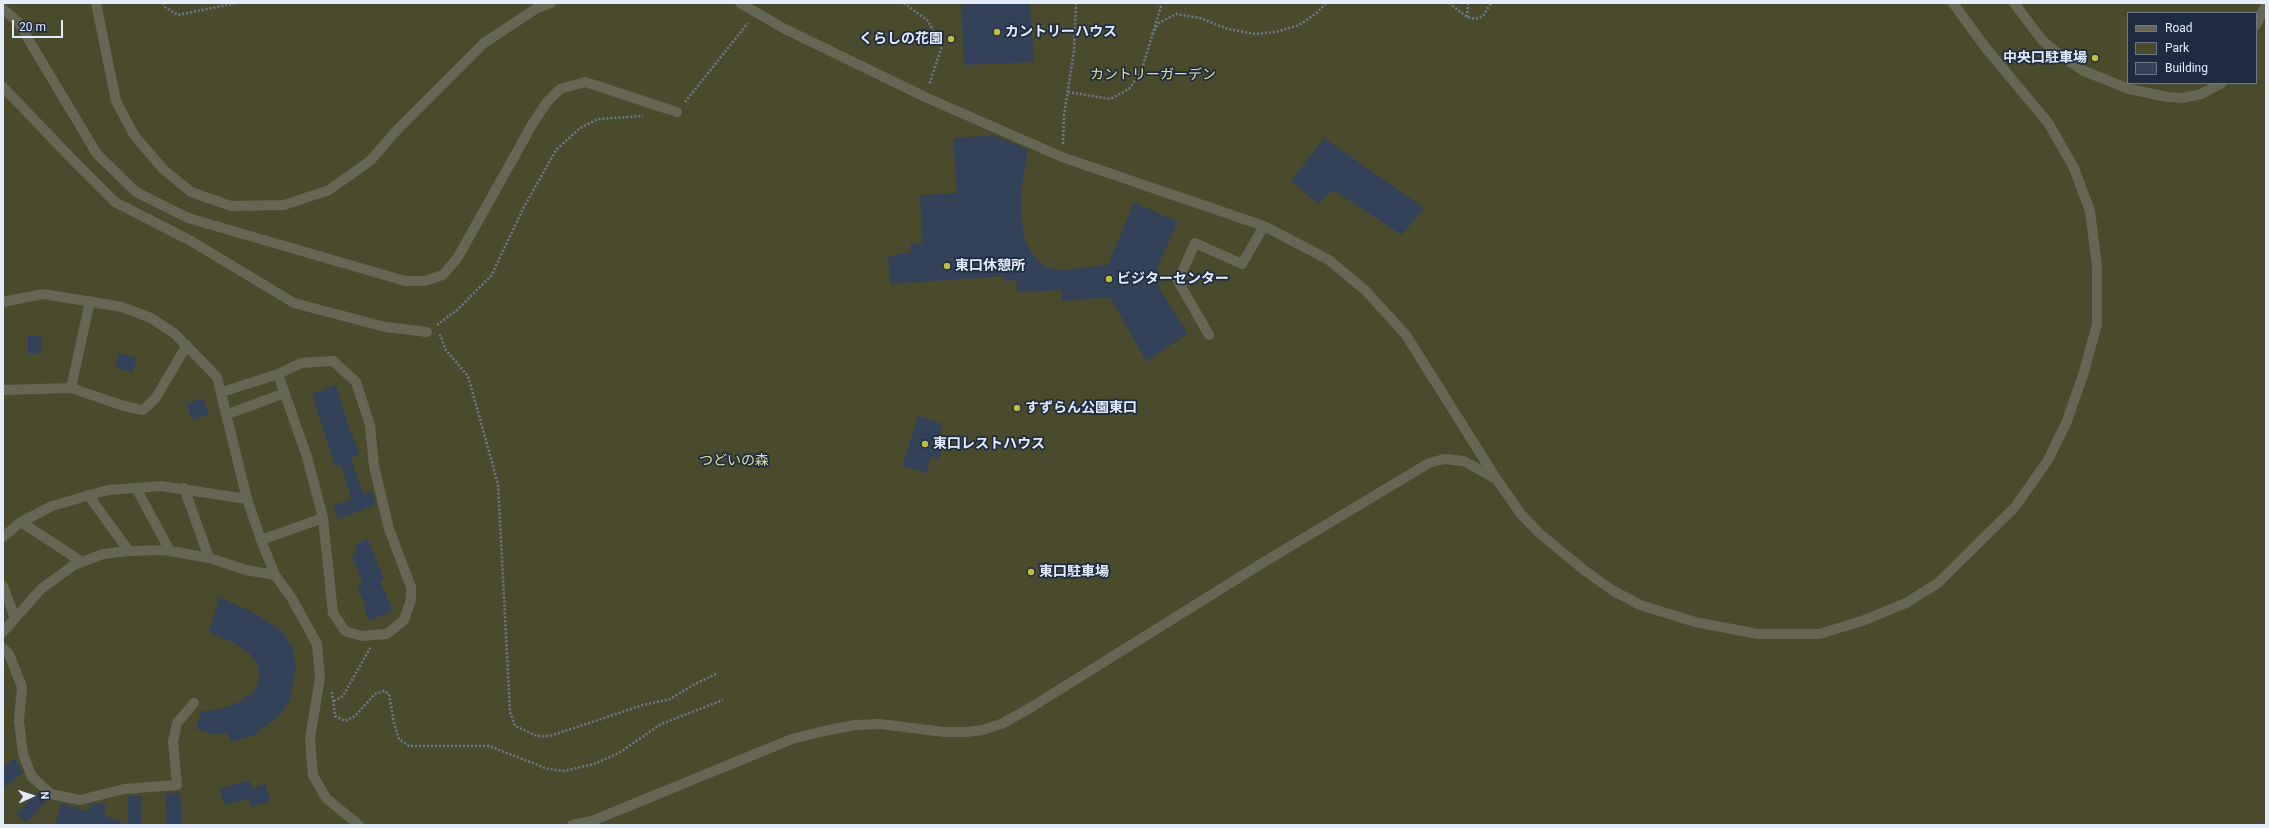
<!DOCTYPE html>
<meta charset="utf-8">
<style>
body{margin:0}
#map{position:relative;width:2269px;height:828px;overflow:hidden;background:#1e2b40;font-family:Roboto,sans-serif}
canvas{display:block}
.frame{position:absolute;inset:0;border:4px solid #e3ecfa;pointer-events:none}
.legend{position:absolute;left:2127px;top:12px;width:130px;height:72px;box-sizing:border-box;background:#1e2b40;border:1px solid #6d788a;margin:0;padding:5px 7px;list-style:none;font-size:12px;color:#e3ecfa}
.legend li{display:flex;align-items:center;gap:8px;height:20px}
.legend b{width:20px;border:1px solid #6d788a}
.north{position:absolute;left:12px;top:776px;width:40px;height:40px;-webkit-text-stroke:3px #1e2b40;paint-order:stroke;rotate:87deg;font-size:11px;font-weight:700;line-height:16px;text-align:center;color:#e3ecfa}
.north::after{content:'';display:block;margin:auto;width:14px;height:18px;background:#e3ecfa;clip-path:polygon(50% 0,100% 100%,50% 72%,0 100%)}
.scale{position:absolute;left:12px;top:20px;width:51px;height:18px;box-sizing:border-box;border:2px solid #e3ecfa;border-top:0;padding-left:5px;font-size:12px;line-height:14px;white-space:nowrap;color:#e3ecfa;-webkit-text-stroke:3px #1e2b40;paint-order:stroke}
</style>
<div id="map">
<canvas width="2269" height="828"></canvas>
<div class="frame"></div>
<ul class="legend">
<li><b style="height:5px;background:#656654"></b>Road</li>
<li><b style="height:11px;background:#4a4b2d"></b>Park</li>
<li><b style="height:11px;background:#344259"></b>Building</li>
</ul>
<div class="north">N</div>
<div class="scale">20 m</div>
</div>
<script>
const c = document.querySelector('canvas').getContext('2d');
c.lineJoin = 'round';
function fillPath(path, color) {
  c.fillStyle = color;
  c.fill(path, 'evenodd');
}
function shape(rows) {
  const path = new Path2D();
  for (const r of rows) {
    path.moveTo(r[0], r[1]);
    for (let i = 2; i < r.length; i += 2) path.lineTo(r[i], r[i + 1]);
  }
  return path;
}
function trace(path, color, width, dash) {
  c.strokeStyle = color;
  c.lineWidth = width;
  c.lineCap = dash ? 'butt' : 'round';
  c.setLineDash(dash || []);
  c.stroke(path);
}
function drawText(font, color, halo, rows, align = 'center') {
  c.font = font + ' Roboto,"Noto Sans JP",sans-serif';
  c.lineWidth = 3.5;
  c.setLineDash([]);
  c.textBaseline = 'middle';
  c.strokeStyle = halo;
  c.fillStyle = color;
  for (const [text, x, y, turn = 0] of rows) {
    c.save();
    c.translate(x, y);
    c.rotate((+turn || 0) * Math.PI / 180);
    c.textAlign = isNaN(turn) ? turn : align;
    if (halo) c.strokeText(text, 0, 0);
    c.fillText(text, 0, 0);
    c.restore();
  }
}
const green = shape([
 [3,3,2266,3,2266,825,3,825],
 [2128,13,2256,13,2256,83,2128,83]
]);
const building = shape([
 [961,3,1030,3,1034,62,964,65],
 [992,135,1028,149,1022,187,1021,213,1025,240,1031,252,1045,267,1061,270,1108,265,1134,202,1178,222,1158,265,1159,288,1188,334,1146,361,1110,297,1062,301,1061,290,1017,292,1016,280,1004,281,1005,276,890,284,888,256,911,252,910,244,922,243,920,195,957,193,953,138],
 [1324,138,1424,208,1402,235,1333,190,1318,204,1291,181],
 [28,336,41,336,42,353,28,353],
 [119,353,137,358,133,372,115,367],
 [336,385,348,424,360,454,351,458,363,494,372,491,376,505,338,519,333,506,351,499,341,465,335,467,312,394],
 [203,398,209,414,192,420,186,404],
 [918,416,943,424,938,442,943,445,939,459,931,457,926,473,902,466],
 [368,539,384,579,380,581,393,611,369,621,364,608,366,607,357,586,363,583,351,554,357,552,355,545],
 [219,597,251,611,282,631,292,647,296,665,290,700,280,715,254,735,231,742,228,733,213,734,196,729,201,711,216,710,239,702,253,692,258,684,259,675,258,664,248,652,236,644,209,632],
 [15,758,23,773,3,788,3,767],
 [250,780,251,788,266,784,270,801,251,807,249,799,224,805,220,788],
 [37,792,46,801,26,823,16,814],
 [180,792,182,825,167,825,165,794],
 [142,795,142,825,128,825,128,796],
 [61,803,89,812,90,804,105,803,105,816,122,822,121,825,55,825]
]);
const path = shape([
 [163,3,165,7,178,15,236,3],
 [904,3,928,21,942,46,929,85],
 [1449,3,1467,17,1475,19,1483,16,1491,3],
 [1467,17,1468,3],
 [1152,34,1159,23,1176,14,1200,18,1228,29,1255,34,1276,32,1299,25,1317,13,1326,3],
 [1068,92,1110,99,1129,89,1141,72,1162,3],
 [685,102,748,23],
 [1063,144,1064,115,1074,51,1076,3],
 [437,325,457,310,491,276,524,207,556,150,580,128,598,119,643,116],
 [439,335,441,336,445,349,468,376,498,484,510,712,515,726,537,736,550,736,643,705,670,699,693,685,718,673],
 [332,692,335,716,345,721,355,716,375,694,384,691,389,694,394,723,399,739,409,746,489,746,548,769,564,771,594,764,619,753,661,724,723,700],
 [334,701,343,696,370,648]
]);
const minor = shape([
 [96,3,116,101,134,135,163,169,191,192,231,206,284,205,329,190,370,161,398,129,484,43,537,8,551,3],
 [740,3,783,28,925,97,1062,157,1264,226,1329,260,1366,291,1406,335,1497,480,1521,514,1539,533,1584,570,1612,590,1640,605,1695,622,1758,634,1819,634,1862,621,1906,603,1938,583,2015,507,2048,460,2067,421,2084,372,2097,324,2097,266,2090,211,2074,168,2049,124,1985,47,1953,3],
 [2014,3,2042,40,2061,56,2084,71,2129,89,2167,97,2183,98,2201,94,2222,83],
 [3,9,18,22,97,154,136,192,188,218,405,281,424,281,443,275,458,257,533,123,547,102,560,89,585,82,677,112],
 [2256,25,2266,5],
 [3,87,70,157,115,202,191,241,294,303,385,327,427,332],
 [3,302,43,294,122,307,151,318,175,334,217,377,247,499,261,540,275,575,291,597,317,644,320,677,310,739,313,775,326,798,359,825],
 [1209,335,1178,281,1195,243,1242,264,1264,226],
 [71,388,90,301],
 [3,390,71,388,124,406,143,410,155,399,187,345],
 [222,392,278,374,301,363,333,361,356,382,370,425,374,466,389,529,411,587,411,600,404,620,387,634,362,636,345,631,333,613,323,518,307,457,278,374],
 [228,414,285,393],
 [136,488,170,551],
 [184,488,209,558],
 [88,495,129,551],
 [21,522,82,562],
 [3,537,21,522,52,506,108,490,161,486,247,499],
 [261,540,323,518],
 [3,586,15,618],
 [3,632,41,589,74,565,103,554,129,551,165,550,209,558,246,570,275,575],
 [3,648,9,654,22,687,19,721,23,754,32,777,51,794,80,800,124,789,177,785,173,742,177,723,194,703],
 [572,825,592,821,792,739,824,731,855,725,880,724,944,732,966,732,983,730,1001,724,1030,708,1264,562,1429,463,1444,459,1464,461,1494,478]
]);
const markers = [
 [997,32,4,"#bebf42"],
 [951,39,4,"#bebf42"],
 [2095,58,4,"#bebf42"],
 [947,266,4,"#bebf42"],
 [1109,279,4,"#bebf42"],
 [1017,408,4,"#bebf42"],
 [925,444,4,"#bebf42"],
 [1031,572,4,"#bebf42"]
];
const poiNames = [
 ["カントリーハウス",1005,32],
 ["くらしの花園",943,39,"right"],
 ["中央口駐車場",2087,58,"right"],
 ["東口休憩所",955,266],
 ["ビジターセンター",1117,279],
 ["すずらん公園東口",1025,408],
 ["東口レストハウス",933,444],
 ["東口駐車場",1039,572]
];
const parkNames = [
 ["カントリーガーデン",1153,75],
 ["つどいの森",734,461]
];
fillPath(green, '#4a4b2d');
fillPath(building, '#344259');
trace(path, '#6e798c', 2.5, [2, 2]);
trace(minor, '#656654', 10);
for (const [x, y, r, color] of markers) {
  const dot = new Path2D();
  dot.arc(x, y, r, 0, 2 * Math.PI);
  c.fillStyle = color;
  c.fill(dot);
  trace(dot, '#1e2b40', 1.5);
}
drawText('bold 14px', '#e3ecfa', '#1e2b40', poiNames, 'left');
drawText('14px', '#dfe19a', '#1e2b40', parkNames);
</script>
